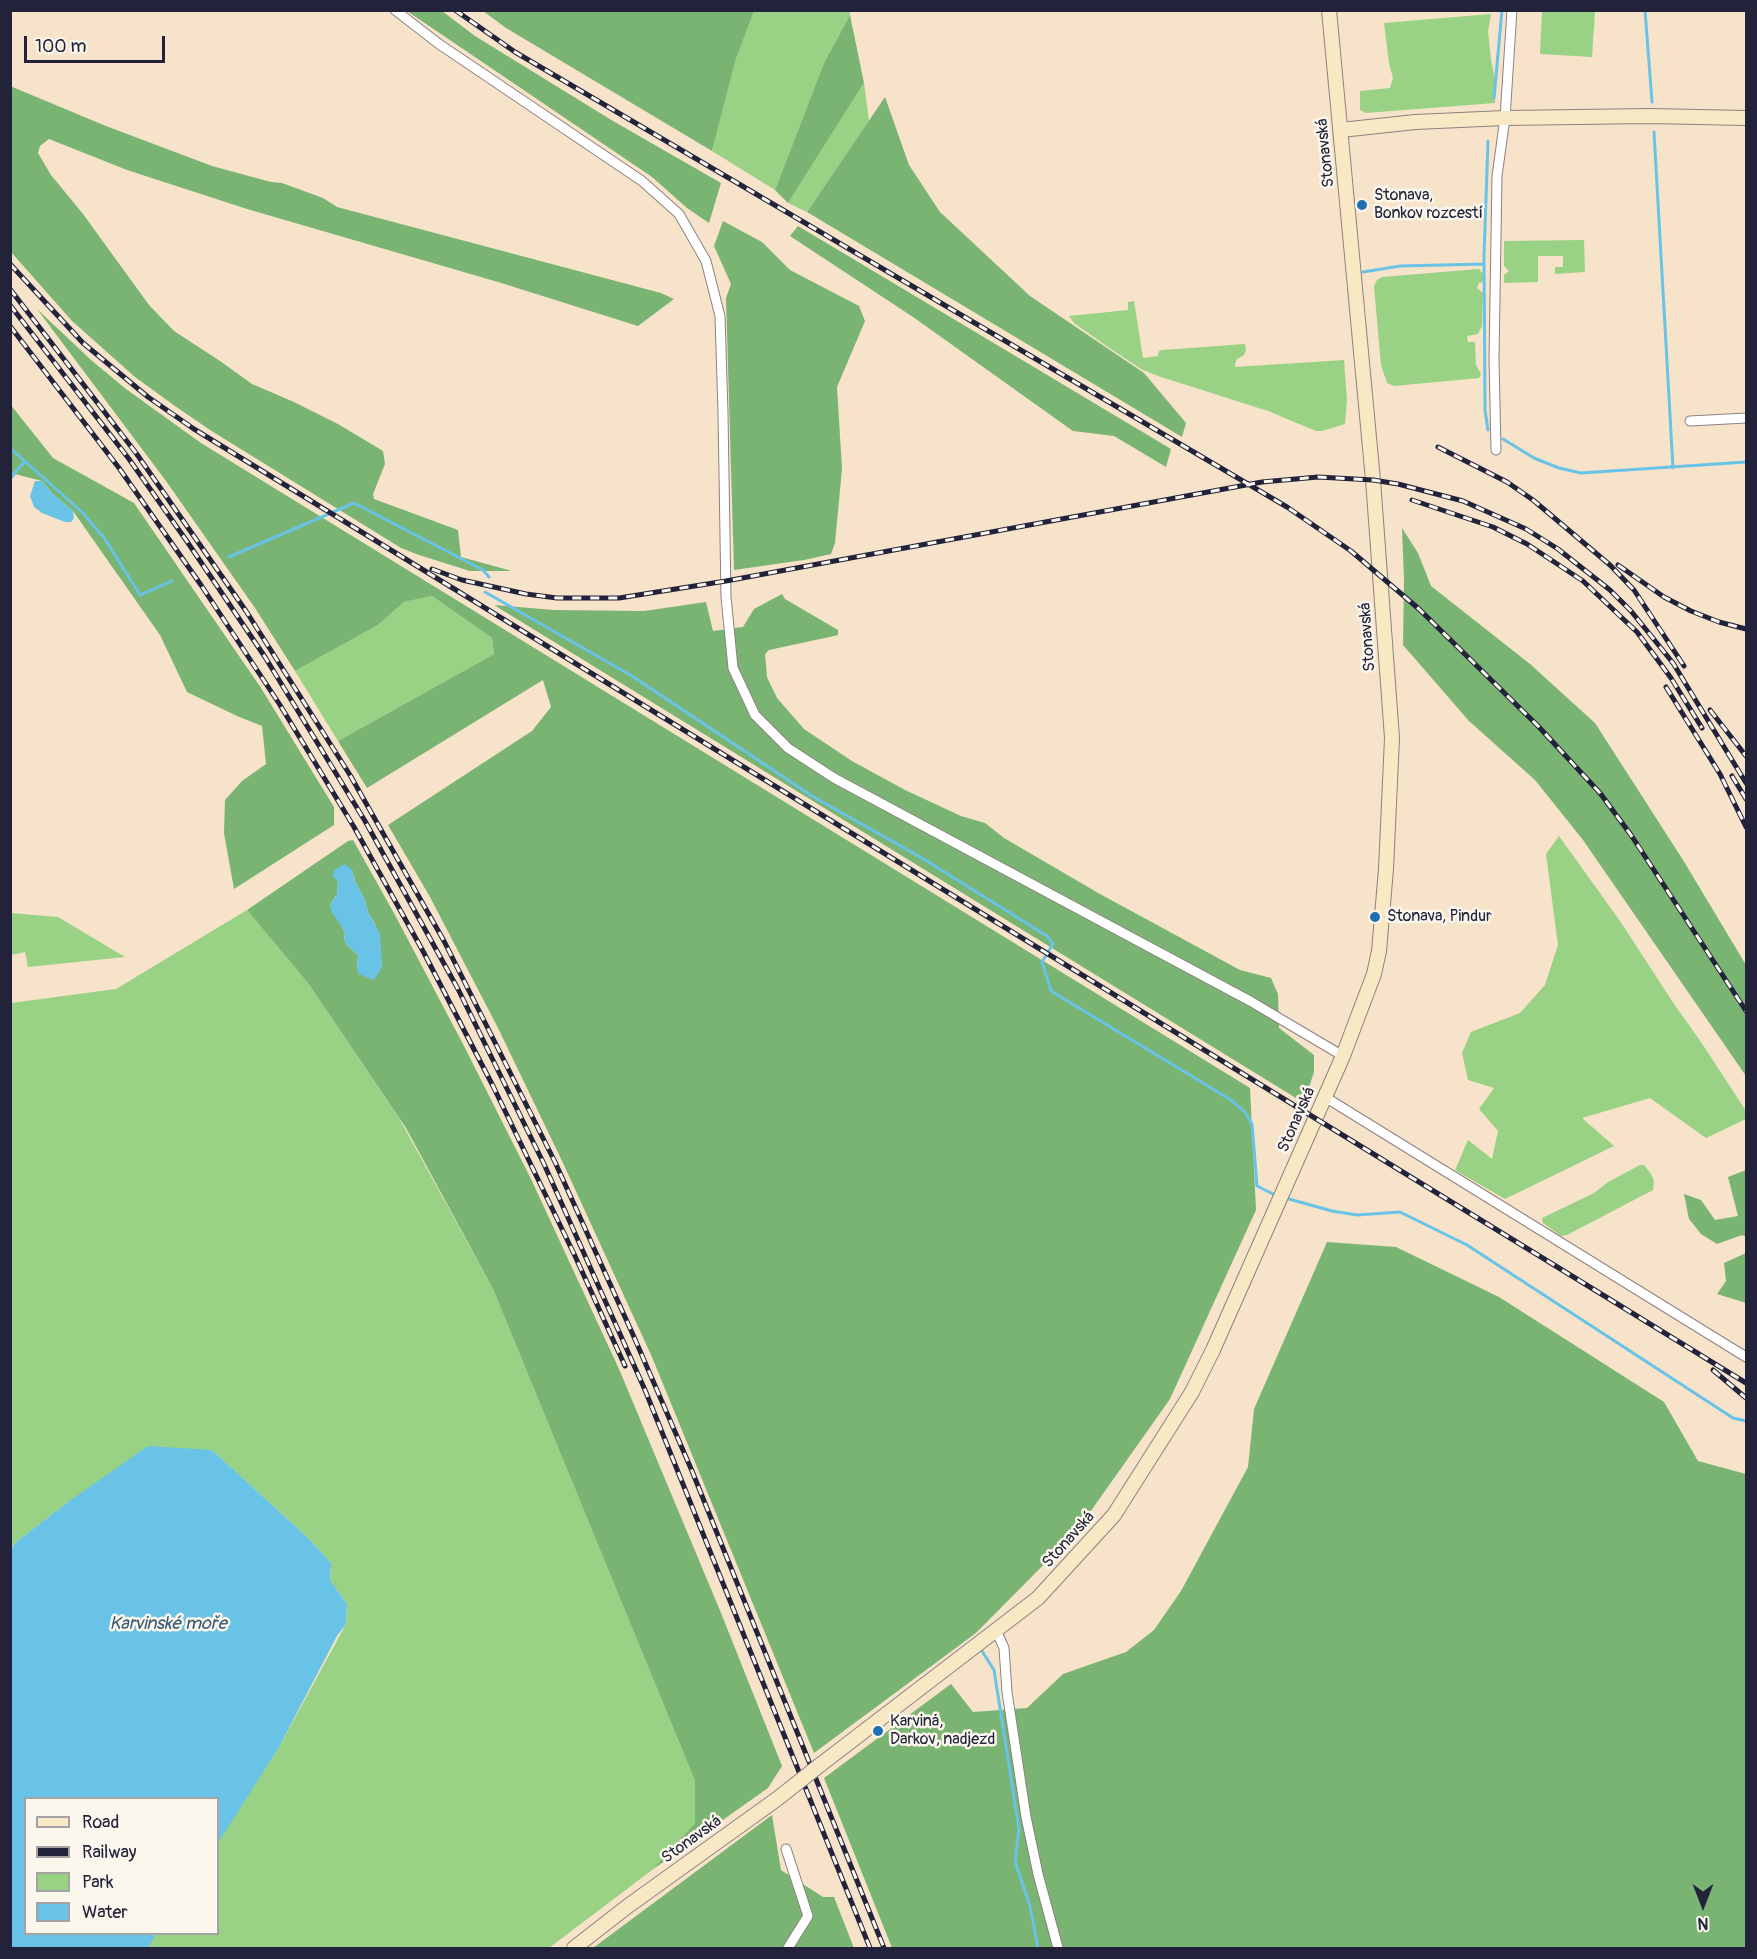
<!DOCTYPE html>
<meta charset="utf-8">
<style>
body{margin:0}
#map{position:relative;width:1757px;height:1959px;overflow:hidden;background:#f6e3ca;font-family:Pangolin,sans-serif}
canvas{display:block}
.frame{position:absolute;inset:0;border:12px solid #22223b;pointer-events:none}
.legend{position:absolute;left:24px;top:1797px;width:195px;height:138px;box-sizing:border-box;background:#fbf7ec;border:2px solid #a4a2a5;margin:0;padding:8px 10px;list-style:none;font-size:18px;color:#22223b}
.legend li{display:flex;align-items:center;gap:12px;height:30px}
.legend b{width:30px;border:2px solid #a4a2a5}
.north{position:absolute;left:1673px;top:1875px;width:60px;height:60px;-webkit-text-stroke:4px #fbf7ec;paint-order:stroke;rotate:180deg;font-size:16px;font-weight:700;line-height:24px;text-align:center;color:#22223b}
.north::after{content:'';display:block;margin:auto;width:21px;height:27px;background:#22223b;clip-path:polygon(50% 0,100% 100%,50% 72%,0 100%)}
.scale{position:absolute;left:24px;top:36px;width:141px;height:27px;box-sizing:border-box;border:3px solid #22223b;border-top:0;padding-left:8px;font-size:18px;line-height:21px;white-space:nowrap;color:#22223b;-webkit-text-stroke:4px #fbf7ec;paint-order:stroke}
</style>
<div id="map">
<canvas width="1757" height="1959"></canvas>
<div class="frame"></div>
<ul class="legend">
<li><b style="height:8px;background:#f8e8c3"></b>Road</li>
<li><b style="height:8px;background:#22223b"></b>Railway</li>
<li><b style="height:16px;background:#99d284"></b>Park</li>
<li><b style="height:16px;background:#68c3e6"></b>Water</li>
</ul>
<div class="north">N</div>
<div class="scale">100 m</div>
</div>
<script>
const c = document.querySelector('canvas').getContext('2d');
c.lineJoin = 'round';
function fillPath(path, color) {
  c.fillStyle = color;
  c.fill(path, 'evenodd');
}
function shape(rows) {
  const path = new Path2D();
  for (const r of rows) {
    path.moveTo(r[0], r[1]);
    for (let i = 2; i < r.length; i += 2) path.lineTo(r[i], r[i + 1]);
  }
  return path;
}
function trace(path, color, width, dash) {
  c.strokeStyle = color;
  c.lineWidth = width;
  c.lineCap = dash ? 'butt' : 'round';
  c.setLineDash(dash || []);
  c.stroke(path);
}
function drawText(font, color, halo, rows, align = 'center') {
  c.font = font + ' Pangolin,sans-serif';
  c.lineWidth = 5;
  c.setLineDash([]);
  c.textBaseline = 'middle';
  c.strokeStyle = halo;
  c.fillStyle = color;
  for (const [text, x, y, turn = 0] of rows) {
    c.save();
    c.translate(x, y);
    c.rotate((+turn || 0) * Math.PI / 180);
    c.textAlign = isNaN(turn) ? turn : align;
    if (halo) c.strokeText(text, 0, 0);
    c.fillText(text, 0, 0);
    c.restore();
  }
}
const green = shape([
 [754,11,850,11,850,15,824,63,775,190,712,151,736,59],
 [1542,11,1595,11,1592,57,1540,54],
 [1491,14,1488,31,1491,60,1495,79,1495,103,1366,113,1360,110,1360,91,1390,88,1393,78,1389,63,1384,23],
 [864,83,869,121,807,212,788,203],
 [1584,240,1585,272,1555,274,1555,267,1563,267,1563,256,1538,256,1538,282,1504,283,1504,275,1509,271,1504,266,1504,241],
 [1479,269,1484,275,1484,282,1479,283,1477,288,1483,293,1482,326,1478,334,1467,336,1468,342,1475,342,1476,365,1481,374,1479,378,1394,386,1387,383,1381,365,1374,286,1377,280,1382,277],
 [1134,301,1143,358,1158,356,1159,351,1162,350,1245,344,1246,350,1244,355,1236,360,1235,367,1344,360,1347,400,1345,424,1322,431,1316,431,1268,411,1158,376,1141,369,1108,347,1074,323,1069,316,1128,310,1128,302],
 [432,596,492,638,494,654,338,741,295,671,378,625,404,602],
 [1559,836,1620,921,1674,1004,1701,1042,1746,1111,1746,1119,1706,1138,1650,1098,1582,1118,1614,1146,1505,1199,1455,1170,1468,1140,1492,1159,1498,1131,1479,1109,1494,1088,1468,1080,1462,1053,1471,1032,1520,1013,1545,985,1558,945,1546,854],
 [247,910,308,983,399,1118,493,1289,695,1781,695,1823,652,1870,549,1948,147,1948,156,1934,218,1934,218,1841,279,1747,346,1624,347,1604,330,1580,331,1563,307,1537,212,1450,68,1502,16,1542,11,1549,11,1003,116,989],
 [11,913,58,917,125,957,28,967,25,952,11,955],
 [1640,1165,1644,1165,1651,1174,1654,1181,1653,1190,1567,1235,1561,1236,1543,1223,1542,1218,1594,1193,1608,1182]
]);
const forest = shape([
 [407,11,442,11,475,36,613,121,721,183,709,223,687,208,652,177],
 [483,11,754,11,736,59,712,151,506,28],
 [850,15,864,83,788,203,775,190,824,63],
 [10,86,106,126,212,166,271,182,282,183,323,198,337,207,661,293,674,299,638,326,498,282,247,209,127,170,49,139,40,146,38,153,51,175,83,214,149,305,174,331,220,361,252,384,294,402,338,424,383,451,385,464,373,494,374,499,458,530,461,557,512,571,470,571,419,555,401,548,210,430,175,406,135,377,72,321,11,252],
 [885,97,909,165,940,212,1030,296,1144,373,1186,423,1182,437,807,212],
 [723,221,762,242,790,270,859,306,865,321,837,387,842,469,835,543,831,554,804,560,734,570,726,298,731,284,714,246],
 [798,226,1171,449,1166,467,1114,436,1073,431,913,317,790,236],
 [37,309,91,360,126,389,201,443,1250,1088,1256,1210,1170,1399,1076,1532,976,1633,814,1753,652,1357,563,1163,498,1028,430,897,388,825,532,731,551,707,543,680,367,788,338,741,494,654,492,638,432,596,404,602,378,625,295,671,255,608,166,481],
 [10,404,53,458,134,503,261,688,334,807,334,825,234,889,224,833,225,800,242,781,266,764,262,726,237,716,187,692,160,635,73,511,53,494,42,481,11,473],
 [1402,528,1418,553,1431,586,1530,664,1595,723,1683,860,1746,965,1746,1076,1583,840,1535,780,1469,721,1403,645,1404,579],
 [782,594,785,599,838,630,838,635,834,636,769,650,765,654,767,677,777,698,804,729,852,761,905,790,961,816,985,823,1004,838,1100,894,1240,970,1271,978,1278,994,1279,1028,1314,1055,1314,1072,1304,1103,494,605,554,610,644,611,706,602,713,631,743,627,754,609],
 [353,840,395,915,464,1046,531,1179,619,1369,721,1613,782,1766,768,1788,652,1870,695,1823,695,1781,493,1289,406,1128,308,983,247,910,348,841],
 [352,870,355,881,365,900,368,912,375,924,382,966,357,969,358,955,347,945,344,939,345,933,330,905,337,894,338,882],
 [1746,1170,1746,1237,1742,1235,1717,1244,1701,1234,1689,1219,1684,1194,1701,1200,1715,1220,1738,1216,1728,1177],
 [1327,1242,1396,1247,1499,1297,1664,1402,1698,1461,1746,1474,1746,1948,892,1948,824,1778,951,1684,973,1712,1027,1708,1063,1674,1126,1652,1154,1630,1181,1591,1248,1467,1254,1409],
 [1746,1253,1746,1303,1717,1294,1726,1281,1724,1263],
 [772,1815,781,1870,823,1897,834,1897,854,1948,593,1948]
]);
const water = shape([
 [35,481,42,481,53,494,73,511,74,518,71,522,65,522,42,513,34,507,30,496],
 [345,864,352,870,355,881,365,900,368,912,380,934,382,966,379,973,373,980,359,974,357,969,358,955,347,945,344,939,345,932,331,911,330,905,337,894,338,882,333,876,334,870],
 [148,1446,212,1450,307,1537,331,1563,330,1580,347,1604,346,1624,337,1636,279,1747,218,1843,218,1798,26,1798,26,1934,156,1934,148,1948,11,1948,11,1549,16,1542,68,1502]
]);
const stream = shape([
 [1645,10,1652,102],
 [1494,98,1502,10],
 [1654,132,1673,468],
 [1363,272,1400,266,1484,264],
 [1488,430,1485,410,1484,256,1488,141],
 [1503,439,1534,458,1559,468,1581,473,1746,462],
 [10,448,82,512,105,539,140,595,172,581],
 [10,479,24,462],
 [229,557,354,503,483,570,489,577],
 [485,592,632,676,812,796,922,858,1047,936,1053,944,1042,962,1051,991,1231,1100,1244,1111,1252,1124,1257,1186,1273,1194],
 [1289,1199,1332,1211,1357,1215,1400,1212,1467,1245,1733,1418,1746,1421],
 [980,1648,994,1670,1019,1829,1015,1862,1030,1906,1038,1948]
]);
const street = shape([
 [395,10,439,44,642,181,679,214,706,261,720,316,723,413,726,597,733,668,755,715,788,748,834,778,1250,1001,1343,1056],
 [1690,421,1746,418],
 [1496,450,1494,359,1497,176,1505,118,1512,10],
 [1325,1097,1746,1357],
 [996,1630,1004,1648,1007,1692,1026,1817,1038,1874,1058,1948],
 [786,1849,808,1916,788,1948]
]);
const secondary = shape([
 [1341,130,1415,122,1505,118,1650,116,1746,118],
 [820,1765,1038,1598,1114,1515,1192,1392,1213,1350,1343,1056,1374,974,1379,951,1386,869,1392,738,1373,480,1329,10],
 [574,1948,628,1906,777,1799]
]);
const rail = shape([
 [455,10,515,52,1287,507,1351,551,1419,609,1538,726,1600,793,1631,835,1746,1011],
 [10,264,83,343,148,397,194,429,1746,1383],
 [10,289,136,453,246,611,350,775,444,941,555,1162,634,1337,692,1471,884,1948],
 [10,305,129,459,186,540,265,657,365,821,458,989,544,1164,645,1390,870,1948],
 [10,326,119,468,201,585,280,705,354,827,424,953,493,1086,575,1256,625,1366],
 [1438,447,1507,482,1533,500,1610,565,1634,590,1684,666],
 [1412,500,1493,527,1527,544,1583,581,1637,632,1671,678,1702,728],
 [1618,565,1664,597,1691,611,1719,622,1746,629],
 [432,569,462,580,526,594,557,598,619,598,726,581,1262,482,1318,477,1373,480,1398,484,1463,501,1526,529,1558,549,1610,590,1631,611,1673,663,1746,783],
 [1666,687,1720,774,1746,827],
 [1710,710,1746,756],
 [1732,776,1746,799],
 [1713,1370,1746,1398]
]);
const secondaryBridge = shape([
 [777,1799,820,1765]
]);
const markers = [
 [1362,205,6,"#1f6fb2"],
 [1375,917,6,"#1f6fb2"],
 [878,1731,6,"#1f6fb2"]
];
const streetNames = [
 ["Stonavská",1326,153,-96],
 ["Stonavská",1368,637,-94],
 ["Stonavská",1297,1120,-66],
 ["Stonavská",1069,1540,-48],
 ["Stonavská",692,1840,-36]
];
const poiNames = [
 ["Stonava,",1374,196],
 ["Bonkov rozcestí",1374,214],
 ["Stonava, Pindur",1387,917],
 ["Karviná,",890,1722],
 ["Darkov, nadjezd",890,1740]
];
const waterNames = [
 ["Karvinské moře",168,1624]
];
fillPath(green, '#99d284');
fillPath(forest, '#7ab472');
fillPath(water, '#68c3e6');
trace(stream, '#68c3e6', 3);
trace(street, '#8c8282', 11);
trace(secondary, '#8c8282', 16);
trace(street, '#fff', 9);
trace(secondary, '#f8e8c3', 14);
trace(rail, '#22223b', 5);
trace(rail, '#fbf7ec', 3, [9]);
trace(secondaryBridge, '#8c8282', 16, []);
trace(secondaryBridge, '#f8e8c3', 14);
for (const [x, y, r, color] of markers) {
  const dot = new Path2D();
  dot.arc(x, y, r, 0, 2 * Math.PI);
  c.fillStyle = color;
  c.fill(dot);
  trace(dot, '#fbf7ec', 2);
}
drawText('16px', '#22223b', '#fbf7ec', streetNames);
drawText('16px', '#22223b', '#fbf7ec', poiNames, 'left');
drawText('italic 18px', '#3a5a77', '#fbf7ec', waterNames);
</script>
